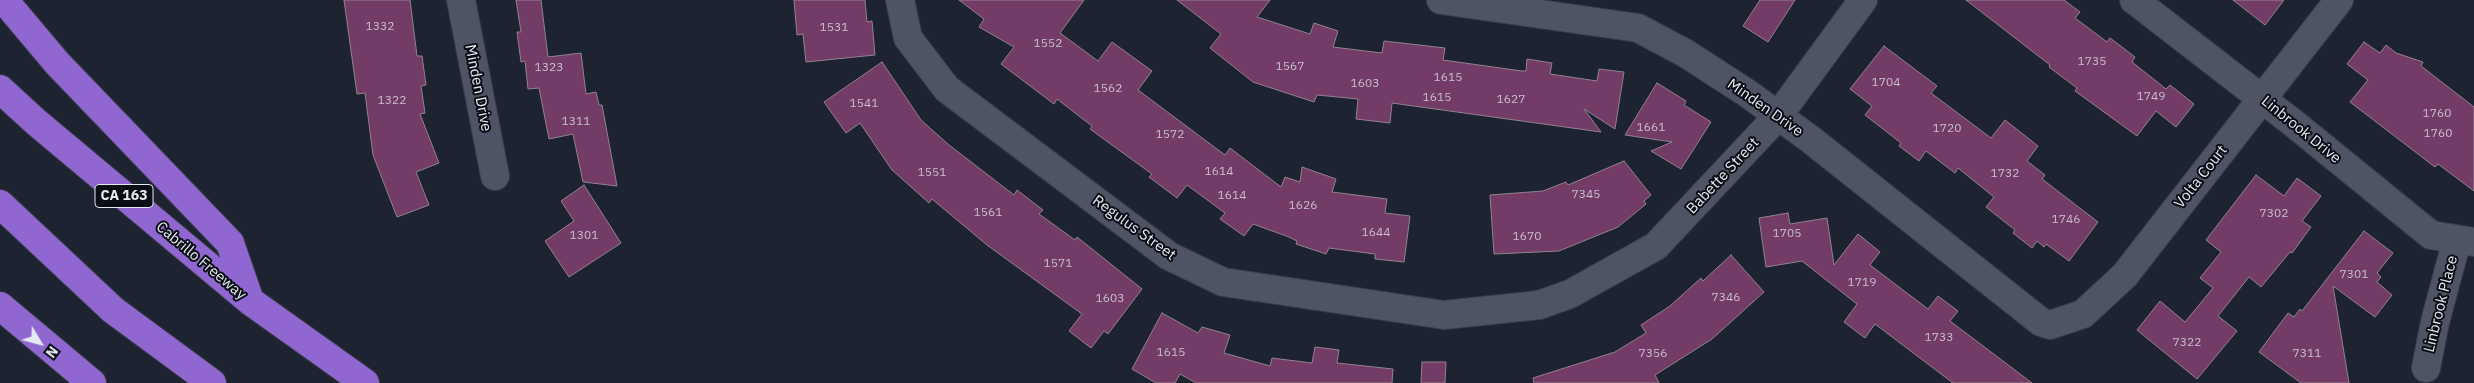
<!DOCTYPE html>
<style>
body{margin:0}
#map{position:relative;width:2474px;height:383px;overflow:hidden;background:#1e2331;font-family:"IBM Plex Sans",sans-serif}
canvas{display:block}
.north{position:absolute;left:15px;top:318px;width:50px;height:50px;-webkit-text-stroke:4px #0a0d13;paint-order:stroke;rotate:127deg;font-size:14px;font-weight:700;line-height:20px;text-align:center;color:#e5e9f3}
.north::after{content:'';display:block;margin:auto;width:18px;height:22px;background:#e5e9f3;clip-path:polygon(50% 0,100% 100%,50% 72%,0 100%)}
</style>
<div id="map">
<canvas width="2474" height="383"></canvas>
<div class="north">N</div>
</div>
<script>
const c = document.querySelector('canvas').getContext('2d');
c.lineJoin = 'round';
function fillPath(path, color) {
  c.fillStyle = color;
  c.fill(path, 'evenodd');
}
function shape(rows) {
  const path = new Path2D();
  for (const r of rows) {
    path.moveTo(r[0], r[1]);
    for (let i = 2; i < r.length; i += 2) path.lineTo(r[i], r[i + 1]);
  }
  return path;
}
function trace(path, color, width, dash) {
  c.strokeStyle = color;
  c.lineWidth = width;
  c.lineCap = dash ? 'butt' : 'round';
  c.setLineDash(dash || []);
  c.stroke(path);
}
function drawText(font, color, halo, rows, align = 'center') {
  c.font = font + ' "IBM Plex Sans",sans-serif';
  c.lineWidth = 4;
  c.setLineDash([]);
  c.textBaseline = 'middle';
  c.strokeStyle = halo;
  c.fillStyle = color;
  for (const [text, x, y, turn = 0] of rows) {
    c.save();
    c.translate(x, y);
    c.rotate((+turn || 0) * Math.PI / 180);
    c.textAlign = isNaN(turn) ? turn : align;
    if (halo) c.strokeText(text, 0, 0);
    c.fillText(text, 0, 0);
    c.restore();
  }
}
const building = shape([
 [344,0,410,0,417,56,422,56,426,85,421,86,425,113,420,114,439,163,416,172,429,205,397,217,373,155,365,93,357,94,344,0],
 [516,0,541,0,548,57,581,53,586,94,596,92,599,105,602,105,617,186,583,182,573,134,549,139,539,88,528,89,525,61,521,62,517,32,521,32,516,0],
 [794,0,865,0,867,22,872,21,875,55,806,62,803,34,797,35,794,0],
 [959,0,1084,0,1060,33,1098,61,1112,42,1152,71,1138,90,1225,155,1230,148,1281,187,1285,177,1300,182,1302,167,1336,179,1332,192,1387,199,1385,213,1410,216,1404,262,1375,259,1375,254,1329,248,1326,254,1296,244,1297,241,1289,237,1253,224,1244,236,1220,219,1225,213,1187,185,1177,198,1149,177,1152,174,1090,129,1092,126,1057,99,1054,104,1001,64,1014,47,979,27,984,19,959,0],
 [1177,0,1270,0,1257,17,1310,34,1314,23,1338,31,1333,47,1382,53,1384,41,1419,45,1445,48,1443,60,1522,71,1526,71,1527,59,1552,63,1550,74,1597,81,1599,69,1624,72,1615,129,1584,109,1601,132,1392,103,1390,123,1356,119,1358,99,1317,95,1314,102,1253,82,1210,48,1221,34,1177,0],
 [1760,0,1795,0,1768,42,1743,26,1760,0],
 [1966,0,2064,0,2080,12,2075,18,2107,42,2110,38,2135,57,2132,62,2166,89,2170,85,2194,104,2176,127,2156,111,2137,136,2075,91,2077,88,2049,67,2050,65,1966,0],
 [2233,0,2284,0,2265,25,2233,0],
 [2364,42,2380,53,2386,45,2396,53,2423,62,2421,66,2474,107,2474,191,2438,164,2435,167,2350,102,2368,80,2347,64,2364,42],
 [1884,46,1937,86,1931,93,1991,138,2005,120,2038,146,2027,161,2045,175,2042,179,2098,222,2069,261,2046,244,2044,247,2037,241,2032,248,2013,233,2015,230,1986,207,1994,197,1958,168,1955,173,1926,151,1919,161,1899,146,1901,143,1865,115,1872,106,1850,89,1884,46],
 [882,62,921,120,949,145,1014,195,1017,190,1043,210,1039,214,1075,240,1077,237,1142,289,1108,334,1104,331,1091,348,1069,331,1082,314,987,245,932,199,929,203,892,170,860,123,846,133,824,102,882,62],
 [1657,83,1686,101,1684,105,1711,122,1681,169,1651,151,1672,142,1625,135,1657,83],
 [1624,161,1651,195,1644,201,1646,204,1618,227,1559,251,1494,254,1490,195,1543,191,1566,182,1568,185,1624,161],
 [2256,175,2284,196,2297,178,2321,196,2302,221,2311,227,2292,253,2290,252,2261,287,2249,277,2218,316,2237,331,2197,379,2137,330,2160,301,2185,322,2213,288,2200,278,2221,252,2206,240,2256,175],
 [584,185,621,243,569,277,545,241,574,221,561,201,584,185],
 [1788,213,1790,224,1827,218,1834,265,1858,234,1880,252,1870,265,1928,309,1938,296,1958,311,1950,321,2032,383,1953,383,1875,324,1865,338,1844,322,1857,304,1802,261,1766,267,1759,218,1788,213],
 [2364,231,2393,253,2377,273,2381,277,2377,282,2392,295,2375,317,2333,286,2349,383,2301,383,2259,352,2288,313,2294,317,2300,309,2302,311,2364,231],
 [1731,255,1764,292,1712,339,1655,375,1659,383,1534,383,1533,378,1615,352,1646,333,1641,325,1670,306,1701,278,1703,281,1731,255],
 [1162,313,1198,333,1202,327,1230,335,1224,353,1270,366,1272,358,1312,363,1315,347,1339,350,1337,363,1393,369,1392,383,1196,383,1180,374,1175,383,1156,383,1132,369,1162,313],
 [1422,362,1446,362,1445,383,1421,383,1422,362]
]);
const minor = shape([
 [461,0,495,176],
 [900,0,908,38,947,89,1169,256,1223,282,1444,315,1539,305,1570,294,1656,246,1778,116,1863,0],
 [1441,0,1638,28,1685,53,1747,93,1810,139,2041,322,2050,325,2083,314,2125,275,2339,0],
 [2134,0,2292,122,2431,235,2474,242],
 [2426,368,2435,322,2457,240]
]);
const highway = shape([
 [4,0,57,63,230,243,250,301],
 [0,89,36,122,250,301,365,383],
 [0,204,113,310,212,383],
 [0,306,92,383]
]);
const numberNames = [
 ["1332",380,27],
 ["1531",834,28],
 ["1552",1048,44],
 ["1735",2092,62],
 ["1567",1290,67],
 ["1323",549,68],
 ["1615",1448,78],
 ["1704",1886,83],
 ["1603",1365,84],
 ["1562",1108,89],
 ["1749",2151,97],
 ["1615",1437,98],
 ["1627",1511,100],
 ["1322",392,101],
 ["1541",864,104],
 ["1760",2437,114],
 ["1311",576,122],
 ["1661",1651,128],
 ["1720",1947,129],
 ["1760",2438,134],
 ["1572",1170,135],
 ["1614",1219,172],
 ["1551",932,173],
 ["1732",2005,174],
 ["7345",1586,195],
 ["1614",1232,196],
 ["1626",1303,206],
 ["1561",988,213],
 ["7302",2274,214],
 ["1746",2066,220],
 ["1644",1376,233],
 ["1705",1787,234],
 ["1301",584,236],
 ["1670",1527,237],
 ["1571",1058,264],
 ["7301",2354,275],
 ["1719",1862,283],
 ["7346",1726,298],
 ["1603",1110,299],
 ["1733",1939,338],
 ["7322",2187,343],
 ["1615",1171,353],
 ["7356",1653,354],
 ["7311",2307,354]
];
const shields = [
 [124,196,58]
];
const shieldNames = [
 ["CA 163",124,196]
];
const streetNames = [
 ["Minden Drive",478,88,79],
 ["Minden Drive",1765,108,35],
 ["Linbrook Drive",2301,130,39],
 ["Babette Street",1723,176,-47],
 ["Volta Court",2201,177,-52],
 ["Regulus Street",1134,228,36],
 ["Cabrillo Freeway",201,261,40],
 ["Linbrook Place",2441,304,-76]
];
fillPath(building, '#733c67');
trace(building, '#93828e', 1);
trace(minor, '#393d49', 30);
trace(highway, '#393d49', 30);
trace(minor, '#4e5464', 28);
trace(highway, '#9067d1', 28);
drawText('12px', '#c8bed0', null, numberNames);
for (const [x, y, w] of shields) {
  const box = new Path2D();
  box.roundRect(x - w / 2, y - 11.5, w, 23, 4);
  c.fillStyle = '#0a0d13';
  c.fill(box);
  trace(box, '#e5e9f3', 1);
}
drawText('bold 14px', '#e5e9f3', null, shieldNames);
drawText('15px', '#e5e9f3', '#0a0d13', streetNames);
</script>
